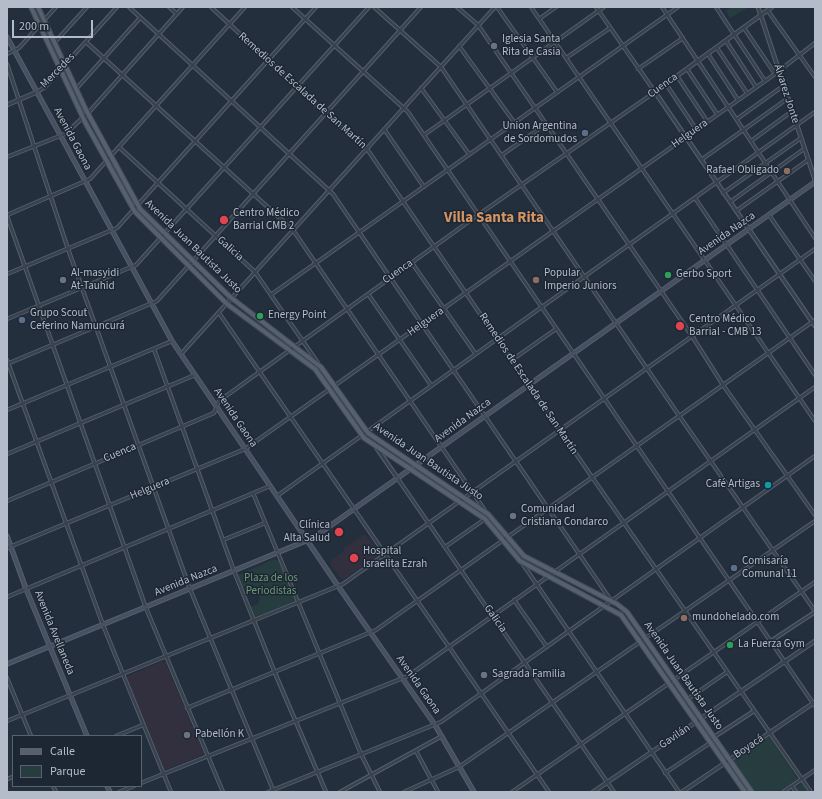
<!DOCTYPE html>
<meta charset="utf-8">
<style>
body{margin:0}
#map{position:relative;width:822px;height:799px;overflow:hidden;background:#242f3e;font-family:"Source Sans 3",sans-serif}
canvas{display:block}
.frame{position:absolute;inset:0;border:8px solid #b4bcc9;pointer-events:none}
.legend{position:absolute;left:12px;top:735px;width:130px;height:52px;box-sizing:border-box;background:#1d2633;border:1px solid #59626f;margin:0;padding:5px 7px;list-style:none;font-size:12px;color:#b4bcc9}
.legend li{display:flex;align-items:center;gap:8px;height:20px}
.legend b{width:20px;border:1px solid #59626f}
.scale{position:absolute;left:12px;top:20px;width:81px;height:18px;box-sizing:border-box;border:2px solid #b4bcc9;border-top:0;padding-left:5px;font-size:12px;line-height:14px;white-space:nowrap;color:#b4bcc9;-webkit-text-stroke:3px #1d2633;paint-order:stroke}
</style>
<div id="map">
<canvas width="822" height="799"></canvas>
<div class="frame"></div>
<ul class="legend">
<li><b style="height:5px;background:#56606e"></b>Calle</li>
<li><b style="height:11px;background:#263c3f"></b>Parque</li>
</ul>
<div class="scale">200 m</div>
</div>
<script>
const c = document.querySelector('canvas').getContext('2d');
c.lineJoin = 'round';
function fillPath(path, color) {
  c.fillStyle = color;
  c.fill(path, 'evenodd');
}
function shape(rows) {
  const path = new Path2D();
  for (const r of rows) {
    path.moveTo(r[0], r[1]);
    for (let i = 2; i < r.length; i += 2) path.lineTo(r[i], r[i + 1]);
  }
  return path;
}
function trace(path, color, width, dash) {
  c.strokeStyle = color;
  c.lineWidth = width;
  c.lineCap = dash ? 'butt' : 'round';
  c.setLineDash(dash || []);
  c.stroke(path);
}
function drawText(font, color, halo, rows, align = 'center') {
  c.font = font + ' "Source Sans 3",sans-serif';
  c.lineWidth = 3;
  c.setLineDash([]);
  c.textBaseline = 'middle';
  c.strokeStyle = halo;
  c.fillStyle = color;
  for (const [text, x, y, turn = 0] of rows) {
    c.save();
    c.translate(x, y);
    c.rotate((+turn || 0) * Math.PI / 180);
    c.textAlign = isNaN(turn) ? turn : align;
    if (halo) c.strokeText(text, 0, 0);
    c.fillText(text, 0, 0);
    c.restore();
  }
}
const medical = shape([
 [365,534,379,552,379,555,343,580,341,579,329,562,344,551,343,549],
 [163,661,165,662,204,754,165,770,126,677]
]);
const green = shape([
 [731,7,749,7,730,18,726,11],
 [274,559,279,561,295,601,258,617,255,617,251,607,258,604,260,599,253,584,242,587,238,575],
 [768,737,770,737,798,779,778,792,755,792,734,762,734,760],
 [803,782,810,792,795,792,793,789]
]);
const minor = shape([
 [129,7,333,194,610,599],
 [169,7,177,14],
 [211,7,325,113,367,149,592,477,811,792],
 [292,7,408,112,815,706],
 [374,7,441,67,680,417,815,611],
 [457,7,478,25,692,336,723,385,815,515],
 [497,7,557,92],
 [531,7,815,421],
 [662,7,815,238],
 [716,7,765,81],
 [768,11,815,77],
 [539,19,556,7],
 [744,28,775,74],
 [726,41,756,87],
 [55,42,87,7],
 [86,42,293,230,486,512],
 [459,46,514,122],
 [717,48,747,93],
 [7,54,19,48,56,7],
 [708,54,738,100],
 [566,58,610,28],
 [7,64,68,249,190,589,274,792],
 [638,69,683,38],
 [687,69,717,114],
 [677,76,707,121],
 [666,84,696,129],
 [421,88,469,154],
 [76,89,140,18],
 [37,92,45,87,117,7],
 [737,119,783,86],
 [384,129,424,187],
 [424,135,604,7],
 [751,141,791,112],
 [119,147,255,272,318,363],
 [502,155,546,124],
 [7,157,65,134,90,111,183,7],
 [701,160,787,99],
 [723,193,801,138],
 [695,198,815,375],
 [730,202,804,149],
 [736,211,808,160],
 [7,215,90,179,245,7],
 [769,215,815,281],
 [7,216,146,608,223,792],
 [412,263,475,353],
 [7,274,117,228,316,7],
 [272,294,678,7],
 [368,294,431,385],
 [219,313,549,792],
 [7,319,136,265,369,7],
 [154,349,234,571,275,673,326,792],
 [181,354,495,7],
 [7,360,103,625,171,792],
 [512,360,556,329],
 [7,364,157,301,421,7],
 [7,410,172,341],
 [7,454,195,375],
 [398,479,614,792],
 [253,493,361,754,380,792],
 [277,496,815,112],
 [7,501,214,413,219,401,478,215,655,92,596,7],
 [223,540,265,523],
 [445,547,485,519],
 [7,548,245,449,775,74,815,43],
 [522,563,679,792],
 [7,597,270,486],
 [514,600,547,647],
 [771,641,815,612],
 [7,678,31,736],
 [688,699,727,672],
 [187,708,376,630,815,320],
 [7,721,343,584,815,249],
 [116,736,143,725],
 [714,737,754,711],
 [416,751,438,792],
 [665,773,710,743],
 [7,779,13,777],
 [141,783,408,676,815,387],
 [53,786,56,792],
 [792,786,796,792],
 [119,792,134,786],
 [268,792,441,722,815,456],
 [340,792,442,736],
 [404,792,459,767,815,521],
 [512,792,815,582],
 [783,792,815,770]
]);
const tertiary = shape([
 [758,7,815,180],
 [772,7,655,92,815,326],
 [7,105,37,92],
 [376,447,398,479],
 [593,792,815,641],
 [682,792,815,702]
]);
const secondary = shape([
 [7,37,172,341,338,586,435,725,474,792],
 [7,536,26,589,87,736],
 [7,664,313,538,815,182],
 [107,786,110,792]
]);
const primary = shape([
 [31,7,85,122,135,212,227,304,315,369,364,438,485,519,520,561,621,615,745,792],
 [38,7,86,110,140,209,229,296,321,367,368,433,488,514,524,556,617,604,627,612,752,792]
]);
const markers = [
 [494,46,4,"#6b7280"],
 [585,133,4,"#5c6f8a"],
 [787,171,4,"#8d6e63"],
 [224,220,5,"#e0444e"],
 [668,275,4,"#2e9e5b"],
 [63,280,4,"#6b7280"],
 [536,280,4,"#8d6e63"],
 [260,316,4,"#2e9e5b"],
 [22,320,4,"#5c6f8a"],
 [680,326,5,"#e0444e"],
 [768,485,4,"#0f9aa8"],
 [513,516,4,"#6b7280"],
 [339,532,5,"#e0444e"],
 [354,558,5,"#e0444e"],
 [734,568,4,"#5c6f8a"],
 [684,618,4,"#8d6e63"],
 [730,645,4,"#2e9e5b"],
 [484,675,4,"#6b7280"],
 [187,735,4,"#6b7280"]
];
const poiNames = [
 ["Iglesia Santa",502,40],
 ["Rita de Casia",502,53],
 ["Union Argentina",577,127,"right"],
 ["de Sordomudos",577,140,"right"],
 ["Rafael Obligado",779,171,"right"],
 ["Centro Médico",233,214],
 ["Barrial CMB 2",233,227],
 ["Al-masyidi",71,274],
 ["At-Tauhid",71,287],
 ["Popular",544,274],
 ["Imperio Juniors",544,287],
 ["Gerbo Sport",676,275],
 ["Grupo Scout",30,314],
 ["Ceferino Namuncurá",30,327],
 ["Energy Point",268,316],
 ["Centro Médico",689,320],
 ["Barrial - CMB 13",689,333],
 ["Café Artigas",760,485,"right"],
 ["Comunidad",521,510],
 ["Cristiana Condarco",521,523],
 ["Clínica",330,526,"right"],
 ["Alta Salud",330,539,"right"],
 ["Hospital",363,552],
 ["Israelita Ezrah",363,565],
 ["Comisaría",742,562],
 ["Comunal 11",742,575],
 ["mundohelado.com",692,618],
 ["La Fuerza Gym",738,645],
 ["Sagrada Familia",492,675],
 ["Pabellón K",195,735]
];
const streetNames = [
 ["Mercedes",58,71,-46],
 ["Cuenca",663,86,-36],
 ["Remedios de Escalada de San Martín",302,91,42],
 ["Álvarez Jonte",786,94,72],
 ["Helguera",690,134,-35],
 ["Avenida Gaona",72,139,62],
 ["Avenida Nazca",727,234,-35],
 ["Avenida Juan Bautista Justo",193,247,44],
 ["Galicia",230,249,42],
 ["Cuenca",398,272,-35],
 ["Helguera",426,322,-35],
 ["Remedios de Escalada de San Martín",528,384,56],
 ["Avenida Gaona",235,418,56],
 ["Avenida Nazca",463,421,-36],
 ["Cuenca",120,453,-23],
 ["Avenida Juan Bautista Justo",428,462,34],
 ["Helguera",150,489,-23],
 ["Avenida Nazca",186,581,-22],
 ["Galicia",495,619,55],
 ["Avenida Avellaneda",54,633,68],
 ["Avenida Juan Bautista Justo",683,676,55],
 ["Avenida Gaona",418,685,55],
 ["Gavilán",675,737,-34],
 ["Boyacá",749,747,-34]
];
const parkNames = [
 ["Plaza de los",271,579],
 ["Periodistas",271,592]
];
const districtNames = [
 ["Villa Santa Rita",494,219]
];
fillPath(medical, '#32303f');
fillPath(green, '#263c3f');
trace(minor, '#565f6c', 4.5);
trace(tertiary, '#565f6c', 5);
trace(secondary, '#565f6c', 5.5);
trace(primary, '#414a57', 6);
trace(minor, '#38414e', 2.5);
trace(tertiary, '#38414e', 3);
trace(secondary, '#465061', 3.5);
trace(primary, '#56606e', 4);
for (const [x, y, r, color] of markers) {
  const dot = new Path2D();
  dot.arc(x, y, r, 0, 2 * Math.PI);
  c.fillStyle = color;
  c.fill(dot);
  trace(dot, '#1d2633', 1.5);
}
drawText('11px', '#b4bcc9', '#1d2633', poiNames, 'left');
drawText('11px', '#b4bcc9', '#1d2633', streetNames);
drawText('11px', '#6b9a76', '#1d2633', parkNames);
drawText('bold 15px', '#d59563', '#1d2633', districtNames);
</script>
